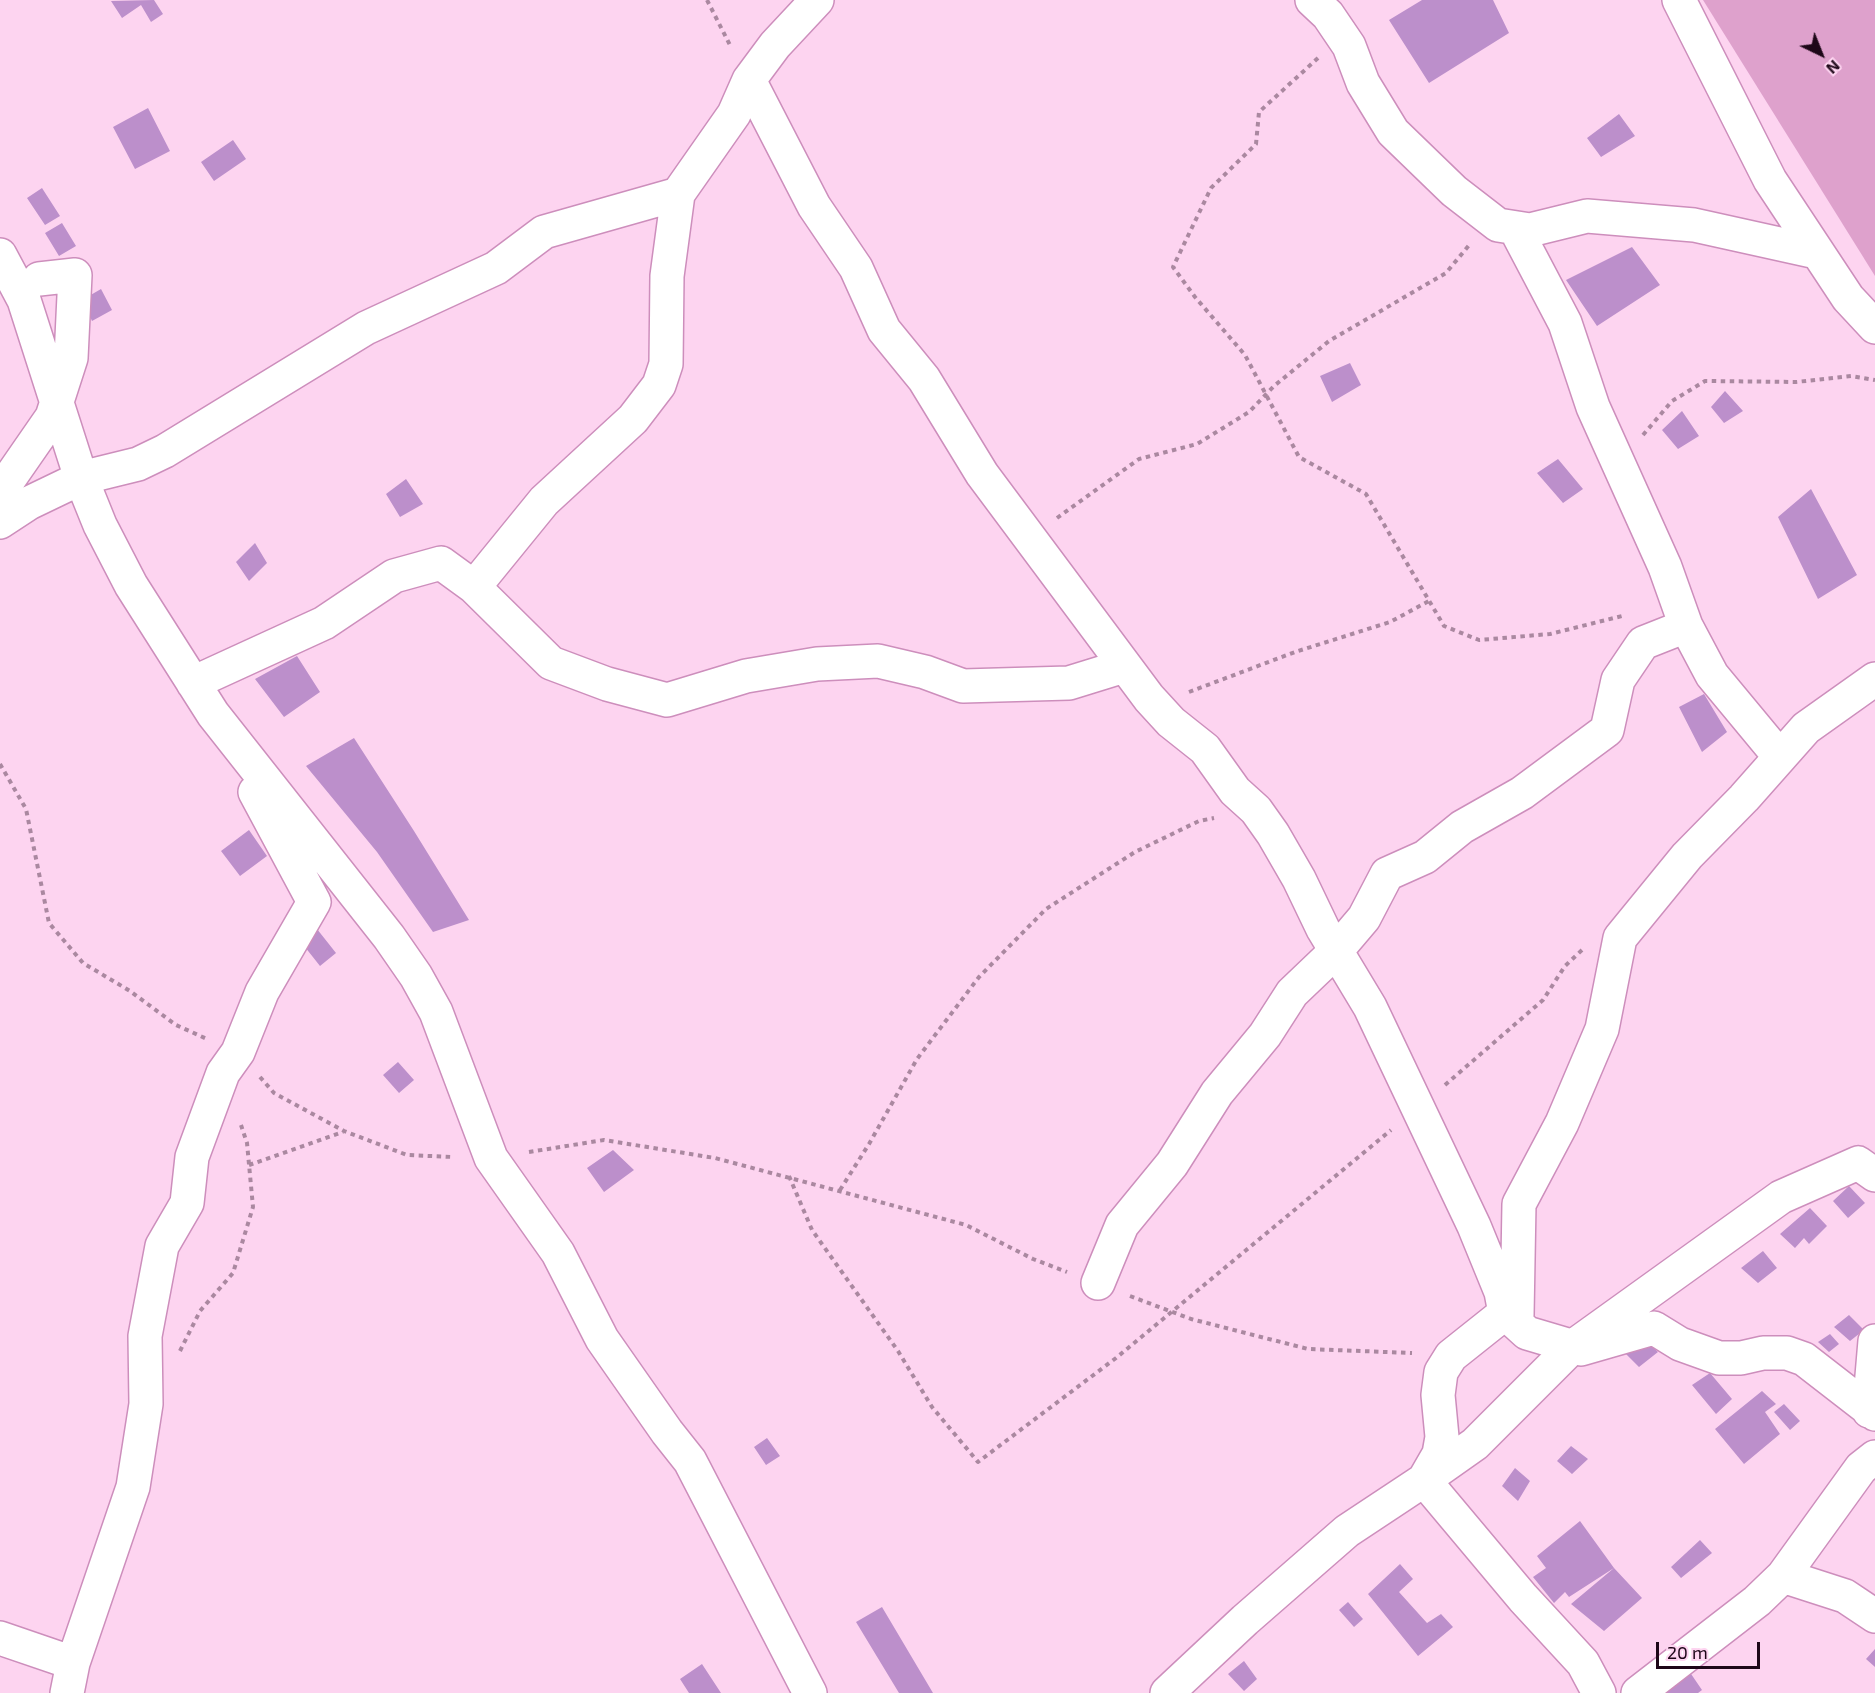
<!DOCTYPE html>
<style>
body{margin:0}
#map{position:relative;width:1875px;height:1693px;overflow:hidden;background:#fdd4f0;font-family:"Exo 2",sans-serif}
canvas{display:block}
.north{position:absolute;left:1791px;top:24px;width:60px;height:60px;-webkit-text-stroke:4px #fdd4f0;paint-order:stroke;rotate:137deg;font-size:16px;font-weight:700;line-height:24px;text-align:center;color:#1d0718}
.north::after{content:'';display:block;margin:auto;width:21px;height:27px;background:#1d0718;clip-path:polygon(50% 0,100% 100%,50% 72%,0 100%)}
.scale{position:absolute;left:1656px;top:1642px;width:104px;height:27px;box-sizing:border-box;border:3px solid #1d0718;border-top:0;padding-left:8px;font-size:18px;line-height:21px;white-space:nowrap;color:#1d0718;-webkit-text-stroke:4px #fdd4f0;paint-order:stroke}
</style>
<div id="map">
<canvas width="1875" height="1693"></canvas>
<div class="north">N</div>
<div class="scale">20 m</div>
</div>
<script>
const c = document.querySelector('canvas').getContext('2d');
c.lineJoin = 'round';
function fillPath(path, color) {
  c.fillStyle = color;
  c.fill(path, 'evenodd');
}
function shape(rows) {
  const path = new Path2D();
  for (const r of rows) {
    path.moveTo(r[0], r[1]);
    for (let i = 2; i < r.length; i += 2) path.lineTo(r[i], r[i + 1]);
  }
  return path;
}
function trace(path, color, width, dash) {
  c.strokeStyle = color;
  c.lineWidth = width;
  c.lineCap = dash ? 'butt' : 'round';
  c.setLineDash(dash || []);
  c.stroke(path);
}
const green = shape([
 [1703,0,1875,0,1875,276]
]);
const building = shape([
 [154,0,163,14,151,22,141,5,122,18,111,1],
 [1422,0,1493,0,1509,33,1429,83,1389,20],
 [148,108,170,151,135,169,113,127],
 [1619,114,1635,136,1601,157,1587,138],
 [233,140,246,159,214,181,201,162],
 [42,188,60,216,45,225,27,198],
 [62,223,76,246,59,256,45,233],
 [1632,247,1660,285,1597,326,1566,280],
 [101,289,112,310,92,321,82,300],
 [1350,363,1361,385,1332,402,1320,376],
 [1725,391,1743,411,1724,423,1711,407],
 [1682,411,1699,436,1678,449,1662,430],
 [1558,459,1583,489,1563,503,1537,473],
 [406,479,423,504,400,517,386,494],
 [1811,489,1857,575,1818,599,1778,517],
 [255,543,267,563,249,581,236,562],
 [297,656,320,692,284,717,255,679],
 [1704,694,1727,732,1702,752,1679,707],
 [354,738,414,831,469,920,433,932,377,852,306,766],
 [249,830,267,856,240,876,221,851],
 [317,929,336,953,320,966,301,942],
 [398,1062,414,1080,399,1093,383,1075],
 [613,1150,634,1170,604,1192,587,1168],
 [1849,1186,1865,1203,1848,1218,1833,1201],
 [1810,1208,1827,1226,1809,1244,1804,1238,1795,1248,1780,1234],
 [1763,1251,1777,1268,1758,1283,1741,1268],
 [1849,1315,1864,1330,1850,1341,1834,1327],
 [1830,1334,1839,1344,1829,1352,1818,1342],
 [1645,1340,1658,1352,1639,1367,1626,1354],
 [1710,1373,1732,1399,1716,1414,1692,1385],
 [1762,1391,1776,1404,1765,1412,1780,1434,1744,1464,1715,1429],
 [1784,1404,1800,1421,1790,1430,1774,1412],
 [767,1438,780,1456,766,1465,754,1447],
 [1571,1446,1588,1459,1572,1474,1557,1461],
 [1515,1468,1530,1481,1518,1501,1502,1486],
 [1580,1521,1614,1568,1642,1598,1604,1631,1571,1604,1614,1568,1569,1597,1565,1592,1554,1603,1533,1577,1546,1568,1537,1556],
 [1700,1540,1712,1553,1681,1578,1671,1567],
 [1400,1564,1413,1579,1399,1592,1427,1623,1441,1614,1453,1627,1418,1656,1368,1594],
 [1348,1602,1363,1619,1354,1627,1339,1610],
 [882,1607,933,1693,899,1693,856,1622],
 [1875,1649,1875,1667,1866,1659],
 [1244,1661,1257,1679,1244,1691,1228,1674],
 [702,1664,721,1693,689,1693,680,1679],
 [1687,1668,1702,1690,1698,1693,1661,1693]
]);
const path = shape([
 [707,0,731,47],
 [1318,58,1259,112,1256,144,1211,188,1173,267,1195,297,1245,355,1299,457,1366,494,1444,626,1479,640,1550,634,1622,616],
 [1643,435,1672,401,1705,381,1796,382,1851,376,1875,380],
 [1057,518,1139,459,1197,444,1249,412,1274,386,1329,341,1446,273,1470,244],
 [1189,692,1295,652,1390,622,1429,601],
 [0,764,26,809,49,923,83,963,130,991,176,1025,207,1039],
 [260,1077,274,1093,344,1131,407,1155,453,1157],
 [1445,1085,1543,1000,1565,966,1582,950],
 [529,1152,604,1140,715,1158,966,1225,1033,1259,1067,1272],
 [249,1165,343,1132],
 [789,1176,812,1230,898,1351,932,1407,978,1462,1116,1358,1391,1130],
 [840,1190,869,1144,917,1059,979,977,1046,909,1135,852,1199,821,1214,818],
 [1130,1296,1191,1319,1308,1349,1412,1353],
 [180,1351,200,1311,233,1273,253,1207,247,1143,241,1125]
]);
const street = shape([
 [1312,0,1328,15,1349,46,1363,83,1393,132,1454,191,1498,225,1530,230,1587,216,1694,225,1816,252],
 [1679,0,1770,180,1848,298,1875,327],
 [749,80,814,206,856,268,884,330,924,379,982,474,1149,698,1171,722,1205,749,1235,791,1256,810,1273,834,1299,879,1323,929,1370,1007,1474,1226,1501,1292,1505,1313,1527,1333,1581,1349,1654,1328,1680,1344,1719,1358,1741,1358,1763,1353,1787,1353,1804,1359,1875,1414],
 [1515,228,1565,323,1593,407,1665,567,1686,626,1712,675,1780,757],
 [0,255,24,300,81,478,100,525,131,585,213,714,389,937,416,976,436,1012,491,1158,558,1253,602,1339,667,1432,690,1461,810,1693],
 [0,492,52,417,71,358,75,275,39,279],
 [0,522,29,503,81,478,138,464,165,451,366,328,496,268,544,232,678,194],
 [474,587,551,663,607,684,667,700,746,676,817,664,878,661,925,672,963,686,1069,683,1124,666],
 [193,683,324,623,394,576,441,563,474,587,544,501,633,419,659,385,666,364,667,276,678,194,734,114,749,80,775,45,817,0],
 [1098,1283,1122,1225,1172,1164,1217,1093,1265,1035,1292,993,1336,951,1364,918,1387,874,1425,857,1462,827,1522,793,1607,730,1618,680,1643,643,1686,626],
 [1517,1315,1519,1204,1562,1123,1602,1029,1620,938,1687,856,1744,798,1806,728,1875,679],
 [1869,1411,1875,1341],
 [1783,1576,1845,1596,1875,1616],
 [0,1638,73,1663],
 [67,1693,73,1663,133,1487,146,1404,145,1336,162,1246,187,1203,192,1157,223,1073,238,1052,262,992,314,902,255,792],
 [1167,1693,1245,1620,1347,1531,1424,1480,1439,1454,1442,1437,1438,1395,1441,1372,1451,1356,1505,1313],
 [1599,1693,1583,1663,1523,1598,1424,1480,1475,1444,1571,1348,1781,1197,1858,1163,1875,1175],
 [1638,1693,1757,1601,1783,1576,1861,1468,1875,1457]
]);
fillPath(green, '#dea1cc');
fillPath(building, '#bc8fcb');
trace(street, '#cd8ebc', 36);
trace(path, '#aa88a0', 4, [4.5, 4.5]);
trace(street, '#fff', 33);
</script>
